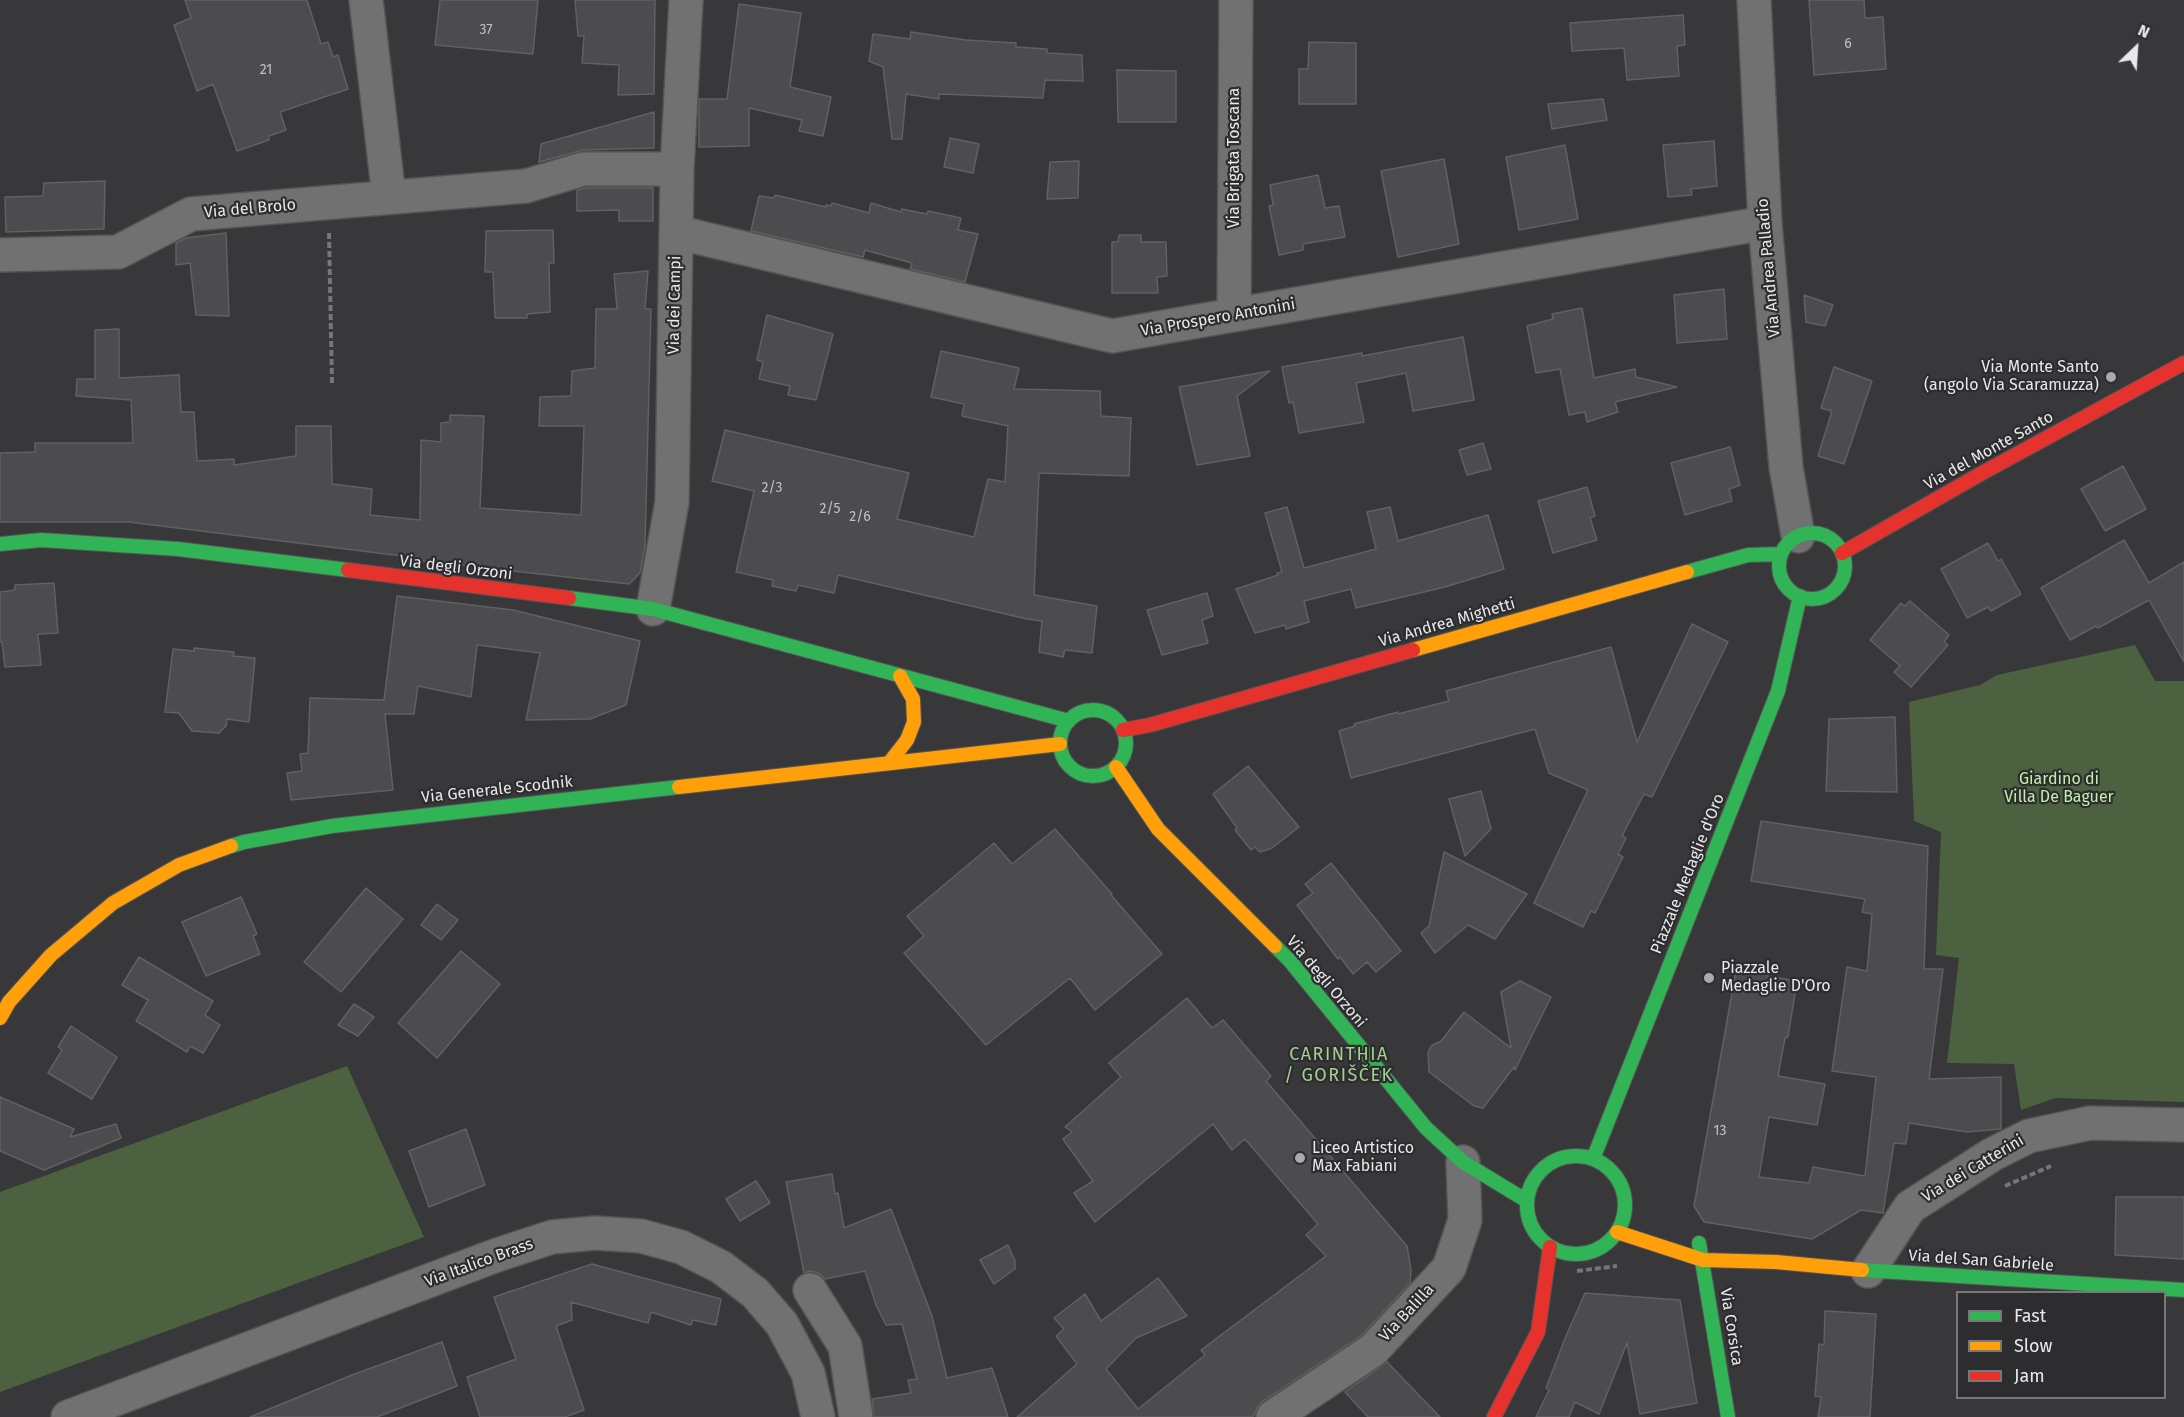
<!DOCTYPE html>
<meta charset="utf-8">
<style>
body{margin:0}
#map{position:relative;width:2184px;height:1417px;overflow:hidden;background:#383739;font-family:"Fira Sans",sans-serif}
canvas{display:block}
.legend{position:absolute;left:1956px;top:1291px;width:210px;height:108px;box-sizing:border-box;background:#2d2c2f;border:2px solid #78777a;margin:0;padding:8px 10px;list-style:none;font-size:18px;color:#e8e8ea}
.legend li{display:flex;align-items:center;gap:12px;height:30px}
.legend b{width:30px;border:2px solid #78777a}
.north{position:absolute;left:2106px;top:18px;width:60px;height:60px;-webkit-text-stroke:4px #2d2c2f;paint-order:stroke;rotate:25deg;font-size:16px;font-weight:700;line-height:24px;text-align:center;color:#e8e8ea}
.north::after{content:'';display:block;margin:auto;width:21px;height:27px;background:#e8e8ea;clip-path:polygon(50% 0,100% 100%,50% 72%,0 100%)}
</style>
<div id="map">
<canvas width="2184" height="1417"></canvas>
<ul class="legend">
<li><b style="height:8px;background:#30b455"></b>Fast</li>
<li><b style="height:8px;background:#ff9f0a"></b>Slow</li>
<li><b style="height:8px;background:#e5322d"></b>Jam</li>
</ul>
<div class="north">N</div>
</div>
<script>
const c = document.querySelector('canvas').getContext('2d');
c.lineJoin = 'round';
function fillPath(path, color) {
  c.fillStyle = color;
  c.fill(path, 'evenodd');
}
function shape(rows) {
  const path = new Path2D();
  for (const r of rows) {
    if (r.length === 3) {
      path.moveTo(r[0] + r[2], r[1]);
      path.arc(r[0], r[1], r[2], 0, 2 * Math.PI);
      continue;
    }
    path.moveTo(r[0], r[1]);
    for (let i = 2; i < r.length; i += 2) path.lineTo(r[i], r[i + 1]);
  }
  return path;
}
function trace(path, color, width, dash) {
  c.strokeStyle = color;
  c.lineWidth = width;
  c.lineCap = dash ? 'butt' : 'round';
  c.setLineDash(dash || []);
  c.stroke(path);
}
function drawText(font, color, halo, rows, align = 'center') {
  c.font = font + ' "Fira Sans",sans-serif';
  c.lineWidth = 4.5;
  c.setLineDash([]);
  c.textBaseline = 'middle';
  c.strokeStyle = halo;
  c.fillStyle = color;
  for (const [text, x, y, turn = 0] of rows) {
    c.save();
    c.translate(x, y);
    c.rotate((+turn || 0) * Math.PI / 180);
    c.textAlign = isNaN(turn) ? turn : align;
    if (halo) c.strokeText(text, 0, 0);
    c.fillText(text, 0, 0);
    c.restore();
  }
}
const green = shape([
 [2135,645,2155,681,2184,681,2184,1102,2056,1098,2021,1110,2014,1064,1947,1063,1959,958,1936,955,1941,832,1914,821,1909,702,1980,685,1997,675],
 [347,1066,424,1237,0,1392,0,1192]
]);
const building = shape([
 [185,0,307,0,321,44,328,42,333,57,338,55,348,89,280,112,286,130,269,136,269,140,237,151,213,84,197,91,174,25,191,18,185,0],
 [440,0,538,0,533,54,435,45,440,0],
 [575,0,655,0,654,94,618,95,619,65,582,63,584,36,578,36,575,0],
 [1809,0,1864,0,1865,18,1883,17,1886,69,1814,75,1809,0],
 [739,4,801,13,790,87,831,97,823,136,799,131,802,120,749,108,749,146,699,147,699,99,727,99,739,4],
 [1683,15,1685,45,1677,46,1679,76,1627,80,1624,48,1572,51,1570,23,1683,15],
 [911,32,966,40,1016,43,1016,47,1047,49,1047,53,1082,55,1083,81,1045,80,1043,98,939,94,939,99,906,94,902,139,892,139,883,67,869,61,873,34,910,39,911,32],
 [1309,42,1356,43,1356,104,1299,104,1299,69,1308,69,1309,42],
 [1117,70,1176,71,1176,122,1118,122,1117,70],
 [1603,99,1607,120,1552,129,1548,104,1603,99],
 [654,112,654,148,583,150,539,162,541,144,654,112],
 [950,138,979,144,973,173,944,167,950,138],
 [1714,141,1717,186,1691,189,1692,195,1668,197,1663,145,1714,141],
 [1565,145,1578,219,1519,230,1506,157,1565,145],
 [1444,159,1459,244,1398,257,1381,171,1444,159],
 [1079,161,1078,198,1047,199,1050,162,1079,161],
 [1318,175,1325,208,1339,206,1345,237,1303,244,1303,250,1279,255,1269,206,1273,205,1270,185,1318,175],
 [105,181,104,229,6,232,5,197,43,196,44,183,105,181],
 [586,188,653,188,653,221,619,221,619,210,577,211,577,190,586,188],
 [775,195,826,207,826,205,831,206,832,203,869,213,871,203,901,212,902,209,927,214,928,211,961,218,958,230,978,234,965,282,910,269,912,263,865,250,863,257,751,231,759,196,774,198,775,195],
 [553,230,554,263,549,263,550,312,527,314,527,318,495,318,493,272,485,272,486,231,553,230],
 [226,233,229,316,196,315,190,263,176,265,176,243,186,238,226,233],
 [1119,235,1141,235,1141,242,1166,242,1167,276,1157,277,1158,293,1112,293,1112,242,1118,242,1119,235],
 [648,271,645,309,651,309,645,545,640,573,629,584,415,560,402,558,402,556,129,522,0,522,0,453,35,452,35,443,133,443,131,400,76,396,77,379,95,379,95,330,119,329,119,378,179,375,181,412,194,412,197,461,234,459,234,465,296,456,296,426,331,426,332,484,372,489,370,515,420,520,421,440,441,442,441,423,450,422,450,415,484,416,480,508,581,515,584,426,539,426,540,397,571,396,572,371,595,368,596,309,617,309,614,274,648,271],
 [1724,289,1727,339,1677,343,1674,295,1724,289],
 [1804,295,1833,305,1825,326,1806,322,1804,295],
 [1582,308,1594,378,1635,369,1636,377,1677,387,1615,402,1618,412,1587,422,1585,412,1569,415,1560,369,1536,373,1527,326,1553,319,1552,314,1582,308],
 [767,315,833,334,816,400,788,395,790,386,759,379,763,362,757,360,767,315],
 [1463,337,1474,400,1413,411,1406,373,1356,383,1364,422,1299,433,1293,402,1289,403,1282,367,1362,353,1362,356,1463,337],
 [941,351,1019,368,1014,389,1100,391,1101,416,1131,418,1129,476,1039,473,1034,595,1097,606,1092,653,1065,650,1063,657,1039,652,1042,621,1027,619,838,575,834,593,798,585,796,591,772,586,773,580,736,572,754,491,712,481,725,430,909,473,897,519,974,537,988,479,1005,482,1008,426,962,416,964,404,931,397,941,351],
 [1834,367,1872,381,1844,464,1818,456,1832,411,1821,408,1834,367],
 [1270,371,1237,396,1250,456,1197,465,1179,387,1270,371],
 [1483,443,1491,469,1467,475,1459,450,1483,443],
 [1730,447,1740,485,1729,489,1732,501,1685,515,1671,463,1730,447],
 [2123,466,2146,509,2105,531,2081,489,2123,466],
 [1587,487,1595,516,1590,518,1597,540,1553,553,1538,501,1587,487],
 [1287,507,1304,568,1376,549,1367,512,1390,507,1398,541,1488,515,1504,569,1445,587,1356,608,1351,589,1304,601,1309,622,1286,629,1285,625,1255,633,1236,589,1278,575,1277,573,1282,572,1265,513,1287,507],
 [2124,540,2149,583,2184,562,2184,662,2149,600,2098,628,2096,626,2070,640,2041,588,2124,540],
 [1988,543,1998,561,2001,559,2021,594,1991,611,1988,607,1967,618,1941,569,1988,543],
 [54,583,58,633,38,634,41,665,5,667,2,642,0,642,0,592,15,590,15,585,54,583],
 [1207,593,1213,616,1202,620,1208,643,1162,655,1147,610,1207,593],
 [397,596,513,610,640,641,626,705,590,719,526,720,540,653,477,645,471,697,418,686,414,714,385,714,393,790,291,800,287,773,302,771,300,754,308,753,310,698,384,700,397,596],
 [1910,601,1949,635,1944,642,1948,645,1911,687,1894,672,1900,666,1870,640,1901,603,1905,606,1910,601],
 [1692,624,1728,642,1652,797,1644,794,1622,836,1626,838,1618,854,1623,857,1595,913,1591,911,1583,927,1534,903,1588,790,1549,773,1535,729,1351,778,1339,731,1355,726,1354,724,1398,712,1398,714,1449,701,1446,691,1611,647,1637,742,1692,624],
 [194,648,234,652,233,656,255,658,249,722,227,719,226,726,219,733,192,731,179,713,165,712,173,649,194,651,194,648],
 [1895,717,1897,792,1826,791,1829,719,1895,717],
 [1248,766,1299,827,1272,848,1260,852,1255,847,1251,850,1235,830,1237,828,1213,794,1248,766],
 [1481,791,1491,829,1465,856,1449,799,1481,791],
 [1761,821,1928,846,1924,969,1943,969,1929,1079,2001,1077,2001,1129,1967,1132,1909,1123,1906,1144,1894,1143,1883,1213,1861,1210,1812,1239,1704,1222,1694,1206,1737,965,1768,970,1767,976,1797,981,1788,1037,1785,1038,1778,1076,1825,1084,1817,1125,1769,1117,1759,1177,1809,1183,1813,1167,1865,1176,1876,1077,1832,1071,1847,967,1867,971,1872,914,1862,912,1865,899,1751,881,1761,821],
 [1055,829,1112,894,1111,895,1162,954,1095,1010,1070,978,986,1045,904,953,924,936,907,916,994,843,1012,864,1055,829],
 [1444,852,1527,894,1495,939,1468,925,1435,953,1421,933,1429,926,1444,852],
 [1331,863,1401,951,1376,972,1367,962,1353,974,1340,957,1338,959,1297,905,1313,893,1305,884,1331,863],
 [366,888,403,919,341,992,304,962,366,888],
 [241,897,257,934,253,936,260,954,206,976,182,922,241,897],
 [437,904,458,920,441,940,421,925,437,904],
 [461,951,500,984,437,1058,398,1023,461,951],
 [139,957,213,1001,205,1015,220,1025,203,1053,190,1046,187,1052,136,1021,148,1000,122,985,139,957],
 [1520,981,1551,997,1515,1070,1514,1067,1483,1108,1474,1106,1429,1072,1428,1053,1431,1046,1441,1041,1464,1012,1511,1048,1501,992,1520,981],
 [1187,998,1212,1028,1223,1020,1271,1076,1266,1081,1407,1246,1411,1270,1410,1283,1361,1336,1263,1401,1257,1408,1253,1417,1017,1417,1077,1364,1056,1336,1064,1329,1054,1318,1085,1294,1101,1321,1158,1278,1187,1316,1136,1338,1106,1369,1138,1409,1205,1355,1201,1350,1326,1256,1306,1235,1318,1224,1245,1139,1232,1150,1213,1124,1095,1222,1074,1193,1093,1181,1063,1139,1072,1132,1065,1127,1121,1077,1109,1063,1187,998],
 [354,1004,374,1017,358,1036,338,1025,354,1004],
 [71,1026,117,1057,92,1099,48,1073,62,1050,58,1047,71,1026],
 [0,1097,74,1129,70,1137,116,1124,121,1138,44,1170,0,1151,0,1097],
 [466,1129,485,1185,429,1207,409,1151,466,1129],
 [832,1174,835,1194,838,1193,844,1228,891,1209,932,1316,947,1378,992,1368,1008,1417,874,1417,872,1399,911,1393,908,1380,917,1379,902,1324,886,1325,876,1305,865,1271,825,1279,818,1273,810,1271,804,1273,786,1182,832,1174],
 [756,1181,770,1203,740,1221,726,1199,756,1181],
 [2116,1197,2184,1197,2184,1259,2115,1255,2116,1197],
 [1008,1245,1015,1261,1015,1269,994,1284,980,1260,1008,1245],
 [592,1264,721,1299,716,1325,693,1320,691,1325,651,1312,648,1323,571,1302,572,1320,556,1326,584,1410,565,1417,480,1417,467,1377,516,1359,494,1297,592,1264],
 [1585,1293,1680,1300,1697,1403,1640,1414,1627,1343,1599,1414,1575,1402,1569,1417,1536,1417,1549,1390,1546,1388,1566,1336,1585,1293],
 [1825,1311,1876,1314,1870,1417,1818,1417,1821,1397,1815,1396,1819,1344,1824,1345,1825,1311],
 [442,1342,457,1386,377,1417,250,1417,352,1375,442,1342],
 [1387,1362,1440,1417,1368,1417,1345,1392,1387,1362]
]);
const path = shape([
 [329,233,332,384],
 [2005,1186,2051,1166],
 [1577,1271,1617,1266]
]);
const street = shape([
 [366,0,389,197],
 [1754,0,1765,223,1786,467,1798,536],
 [676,232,1112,336,1765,223],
 [0,255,118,252,191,214,526,186,583,169,677,169],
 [1234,315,1236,0],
 [653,609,672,502,677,169,686,0],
 [1868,1271,1910,1207,1993,1154,2029,1136,2090,1123,2184,1125],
 [810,1290,845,1346,856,1417],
 [68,1417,497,1255,552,1237,595,1233,641,1236,681,1247,721,1267,755,1293,782,1324,808,1373,818,1417],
 [1273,1417,1373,1350,1449,1268,1465,1220,1463,1162]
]);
const fast = shape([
 [1812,566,33],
 [0,544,41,540,178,549,348,570],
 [1687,572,1748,555,1781,554],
 [569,598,653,609,1069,721],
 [1093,743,33],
 [231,846,244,842,332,826,679,787],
 [1275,946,1290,961,1426,1128,1463,1162,1527,1201],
 [1576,1205,49],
 [1593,1159,1778,691,1800,596],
 [1699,1243,1728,1417],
 [1862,1270,2184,1290]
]);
const slow = shape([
 [1413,650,1687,572],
 [889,763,907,740,914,722,913,699,900,676],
 [1116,767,1158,829,1275,946],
 [679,787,1060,744],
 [0,1018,9,1002,51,955,113,903,179,865,231,846],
 [1617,1232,1703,1260,1776,1262,1862,1270]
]);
const jam = shape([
 [1842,553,1984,472,2184,363],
 [348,570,569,598],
 [1123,730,1150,725,1413,650],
 [1494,1417,1538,1332,1550,1247]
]);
const markers = [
 [2111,377,6,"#aaaaac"],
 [1709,978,6,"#aaaaac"],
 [1300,1158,6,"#aaaaac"]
];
const numberNames = [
 ["37",486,30],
 ["6",1848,44],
 ["21",266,70],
 ["2/3",772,488],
 ["2/5",830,509],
 ["2/6",860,517],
 ["13",1720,1131]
];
const streetNames = [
 ["Via Brigata Toscana",1235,158,-90],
 ["Via del Brolo",250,209,-5],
 ["Via Andrea Palladio",1769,268,-95],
 ["Via dei Campi",675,305,-89],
 ["Via Prospero Antonini",1218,318,-10],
 ["Via del Monte Santo",1989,451,-29],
 ["Via degli Orzoni",456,568,7],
 ["Via Andrea Mighetti",1447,623,-16],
 ["Via Generale Scodnik",497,790,-6],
 ["Piazzale Medaglie d'Oro",1688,874,-68],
 ["Via degli Orzoni",1326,982,50],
 ["Via dei Catterini",1973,1169,-31],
 ["Via del San Gabriele",1981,1261,4],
 ["Via Italico Brass",479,1263,-20],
 ["Via Balilla",1407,1313,-47],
 ["Via Corsica",1731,1327,81]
];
const poiNames = [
 ["Via Monte Santo",2099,368,"right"],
 ["(angolo Via Scaramuzza)",2099,386,"right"],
 ["Piazzale",1721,969],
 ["Medaglie D'Oro",1721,987],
 ["Liceo Artistico",1312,1149],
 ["Max Fabiani",1312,1167]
];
const parkNames = [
 ["Giardino di",2059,780],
 ["Villa De Baguer",2059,798]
];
const neighbourhoodNames = [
 ["CARINTHIA",1339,1055],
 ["/ GORIŠČEK",1339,1076]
];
fillPath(green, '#4c6140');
fillPath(building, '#4c4b4d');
trace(building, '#616062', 1.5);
trace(street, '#545355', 36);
trace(fast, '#545355', 16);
trace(slow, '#545355', 16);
trace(jam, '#545355', 16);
trace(path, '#767577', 4, [6, 3]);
trace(street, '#717172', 33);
trace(fast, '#30b455', 14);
trace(slow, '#ff9f0a', 14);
trace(jam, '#e5322d', 14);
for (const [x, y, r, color] of markers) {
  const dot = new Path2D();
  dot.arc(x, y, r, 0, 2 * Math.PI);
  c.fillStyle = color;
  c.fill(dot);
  trace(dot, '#2d2c2f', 2);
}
drawText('14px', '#c1c1c3', null, numberNames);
drawText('16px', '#e8e8ea', '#2d2c2f', streetNames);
drawText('16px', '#e8e8ea', '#2d2c2f', poiNames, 'left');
drawText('16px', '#c1f0a8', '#2d2c2f', parkNames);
c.letterSpacing = '1.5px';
drawText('18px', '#a4cf8d', '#2d2c2f', neighbourhoodNames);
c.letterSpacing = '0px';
</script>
